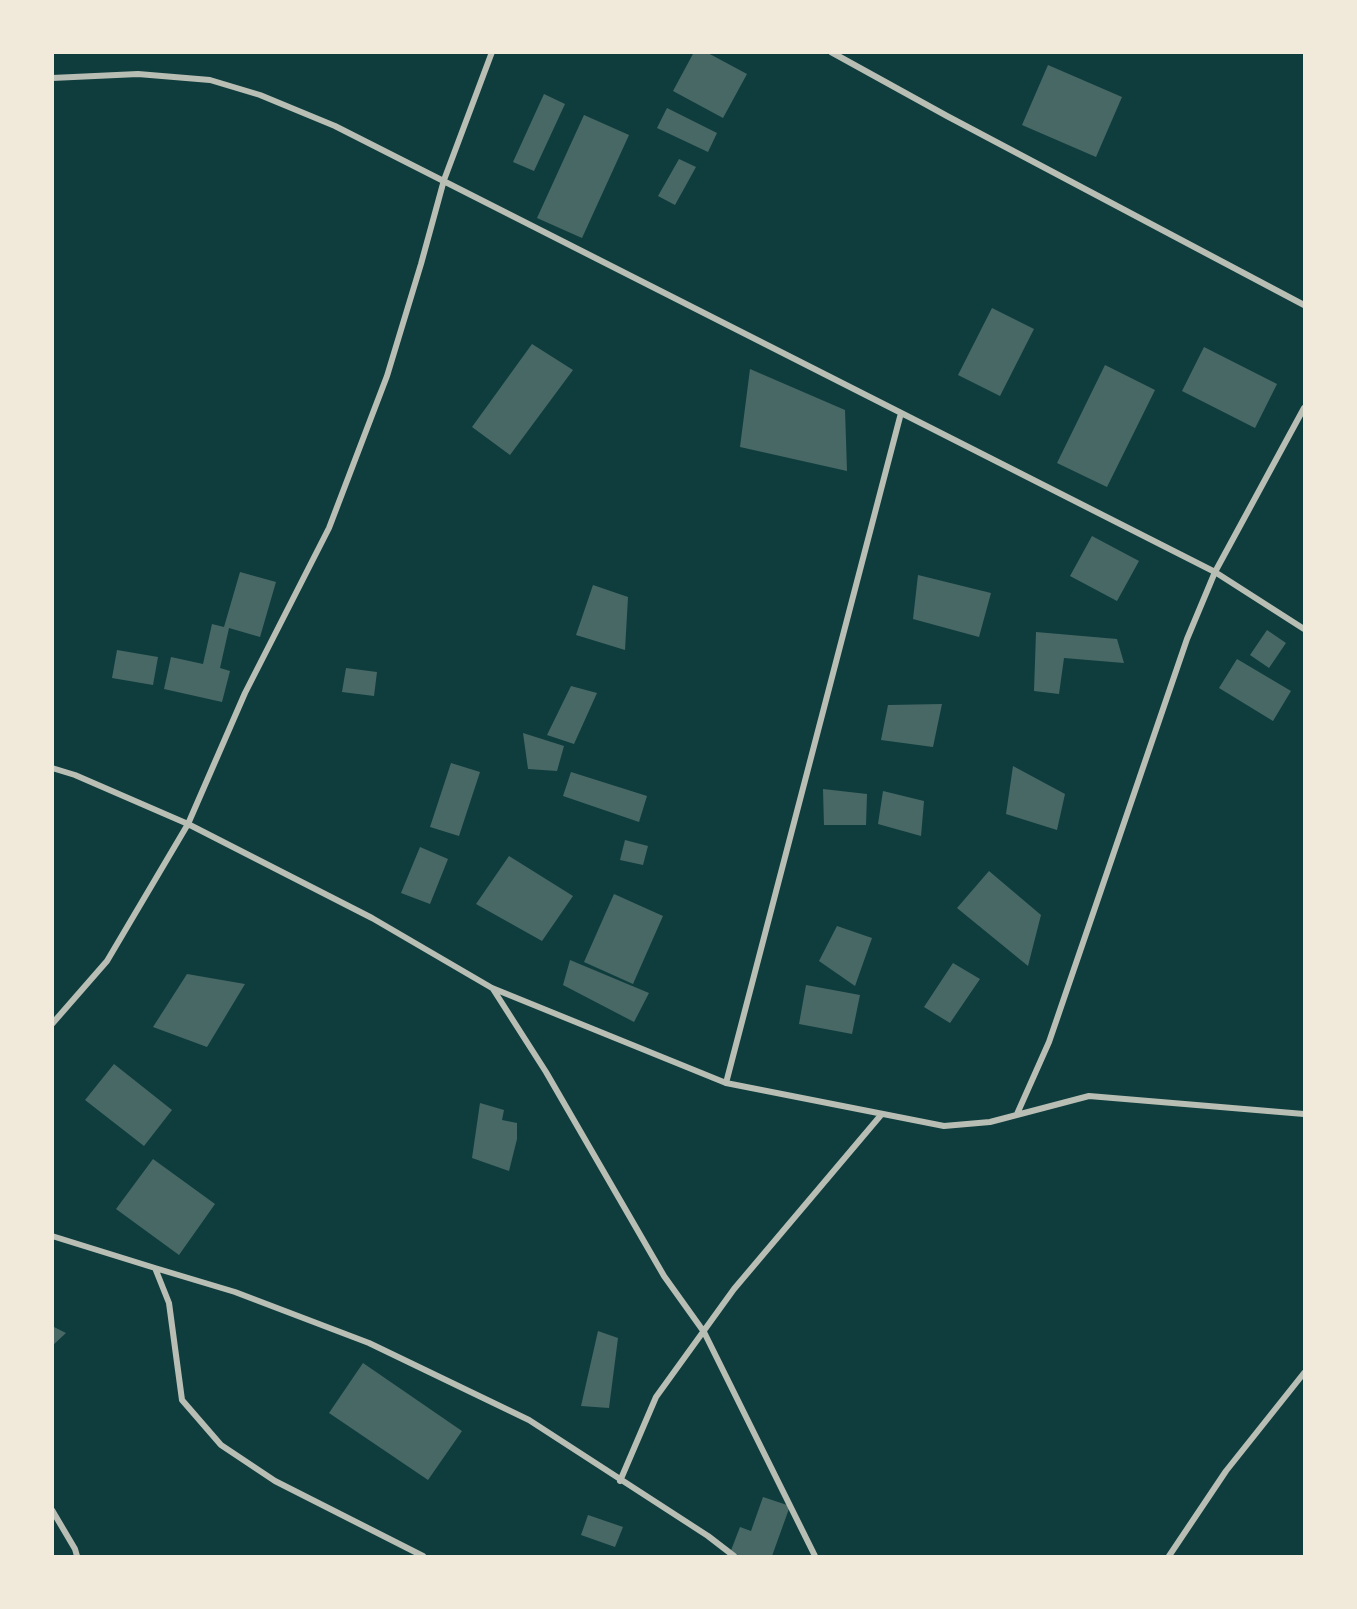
<!DOCTYPE html>
<style>
body{margin:0}
#map{position:relative;width:1357px;height:1609px;overflow:hidden;background:#0f3d3e;font-family:"PT Sans Narrow",sans-serif}
canvas{display:block}
.frame{position:absolute;inset:0;border:54px solid #f1e9da;pointer-events:none}
</style>
<div id="map">
<canvas width="1357" height="1609"></canvas>
<div class="frame"></div>
</div>
<script>
const c = document.querySelector('canvas').getContext('2d');
c.lineJoin = 'round';
function fillPath(path, color) {
  c.fillStyle = color;
  c.fill(path, 'evenodd');
}
function shape(rows) {
  const path = new Path2D();
  for (const r of rows) {
    path.moveTo(r[0], r[1]);
    for (let i = 2; i < r.length; i += 2) path.lineTo(r[i], r[i + 1]);
  }
  return path;
}
function trace(path, color, width, dash) {
  c.strokeStyle = color;
  c.lineWidth = width;
  c.lineCap = dash ? 'butt' : 'round';
  c.setLineDash(dash || []);
  c.stroke(path);
}
const building = shape([
 [694,52,706,52,747,74,723,118,673,91],
 [1048,65,1122,97,1096,157,1022,125],
 [544,94,565,104,534,171,513,162],
 [667,108,717,133,708,152,657,128],
 [584,115,629,135,582,238,537,218],
 [679,159,696,167,675,205,658,196],
 [992,308,1034,329,1000,396,958,375],
 [532,344,573,370,510,455,472,427],
 [1204,347,1277,384,1255,428,1182,391],
 [1105,365,1155,390,1107,487,1057,463],
 [750,369,845,410,847,471,740,447],
 [1092,536,1139,561,1117,601,1070,576],
 [240,572,276,582,260,637,229,628,220,668,230,671,222,702,164,689,171,657,203,664,212,624,224,627],
 [918,575,991,593,979,637,913,619],
 [593,585,628,597,625,650,576,635],
 [1267,630,1286,643,1269,668,1250,655],
 [1036,632,1117,639,1124,663,1064,658,1059,694,1034,691],
 [117,650,158,657,153,685,112,678],
 [1237,659,1291,691,1273,721,1219,688],
 [346,668,377,672,374,696,342,692],
 [571,686,597,693,574,744,547,735],
 [942,704,933,747,881,740,888,705],
 [523,733,564,746,557,771,528,769],
 [451,763,480,772,459,836,430,827],
 [1013,766,1065,794,1057,830,1006,814],
 [571,772,647,796,639,822,563,796],
 [823,789,867,794,866,825,824,825],
 [883,791,924,801,921,836,878,824],
 [625,840,648,846,643,865,620,860],
 [420,847,448,859,430,904,401,893],
 [509,856,573,896,542,941,476,904],
 [989,871,1041,915,1028,966,957,908],
 [614,894,663,916,633,984,584,962],
 [837,926,872,938,855,986,819,961],
 [570,960,649,993,634,1022,563,985],
 [953,963,980,979,950,1023,924,1007],
 [187,974,245,984,207,1047,153,1027],
 [806,985,860,995,852,1034,799,1024],
 [114,1064,172,1110,144,1146,85,1100],
 [480,1103,504,1110,502,1120,517,1123,517,1139,509,1171,472,1158],
 [153,1159,215,1204,179,1255,116,1209],
 [52,1326,66,1333,52,1346],
 [598,1331,618,1338,609,1408,581,1406],
 [363,1363,462,1431,428,1480,329,1413],
 [763,1497,790,1506,772,1556,741,1556,730,1553,740,1527,751,1531],
 [588,1515,623,1527,615,1547,581,1535]
]);
const minor = shape([
 [831,52,947,116,1304,305],
 [52,78,138,74,210,80,260,95,335,126,1215,572,1304,629],
 [52,768,75,775,188,824,372,918,492,988,726,1083,944,1126,990,1122,1089,1096,1304,1114],
 [493,989,546,1072,664,1276,704,1332,815,1556],
 [52,1024,107,961,188,824,245,693,329,528,387,376,421,264,444,180,492,52],
 [726,1083,901,413],
 [1017,1114,1049,1042,1187,639,1215,572,1304,408],
 [52,1236,155,1268,169,1303,182,1400,221,1445,275,1481,423,1556],
 [155,1268,235,1292,369,1343,529,1420,708,1536,734,1556],
 [620,1481,656,1397,734,1289,881,1115],
 [52,1510,75,1549,77,1556],
 [1169,1556,1226,1471,1304,1373]
]);
fillPath(building, '#486865');
trace(minor, '#b8beb3', 6);
</script>
